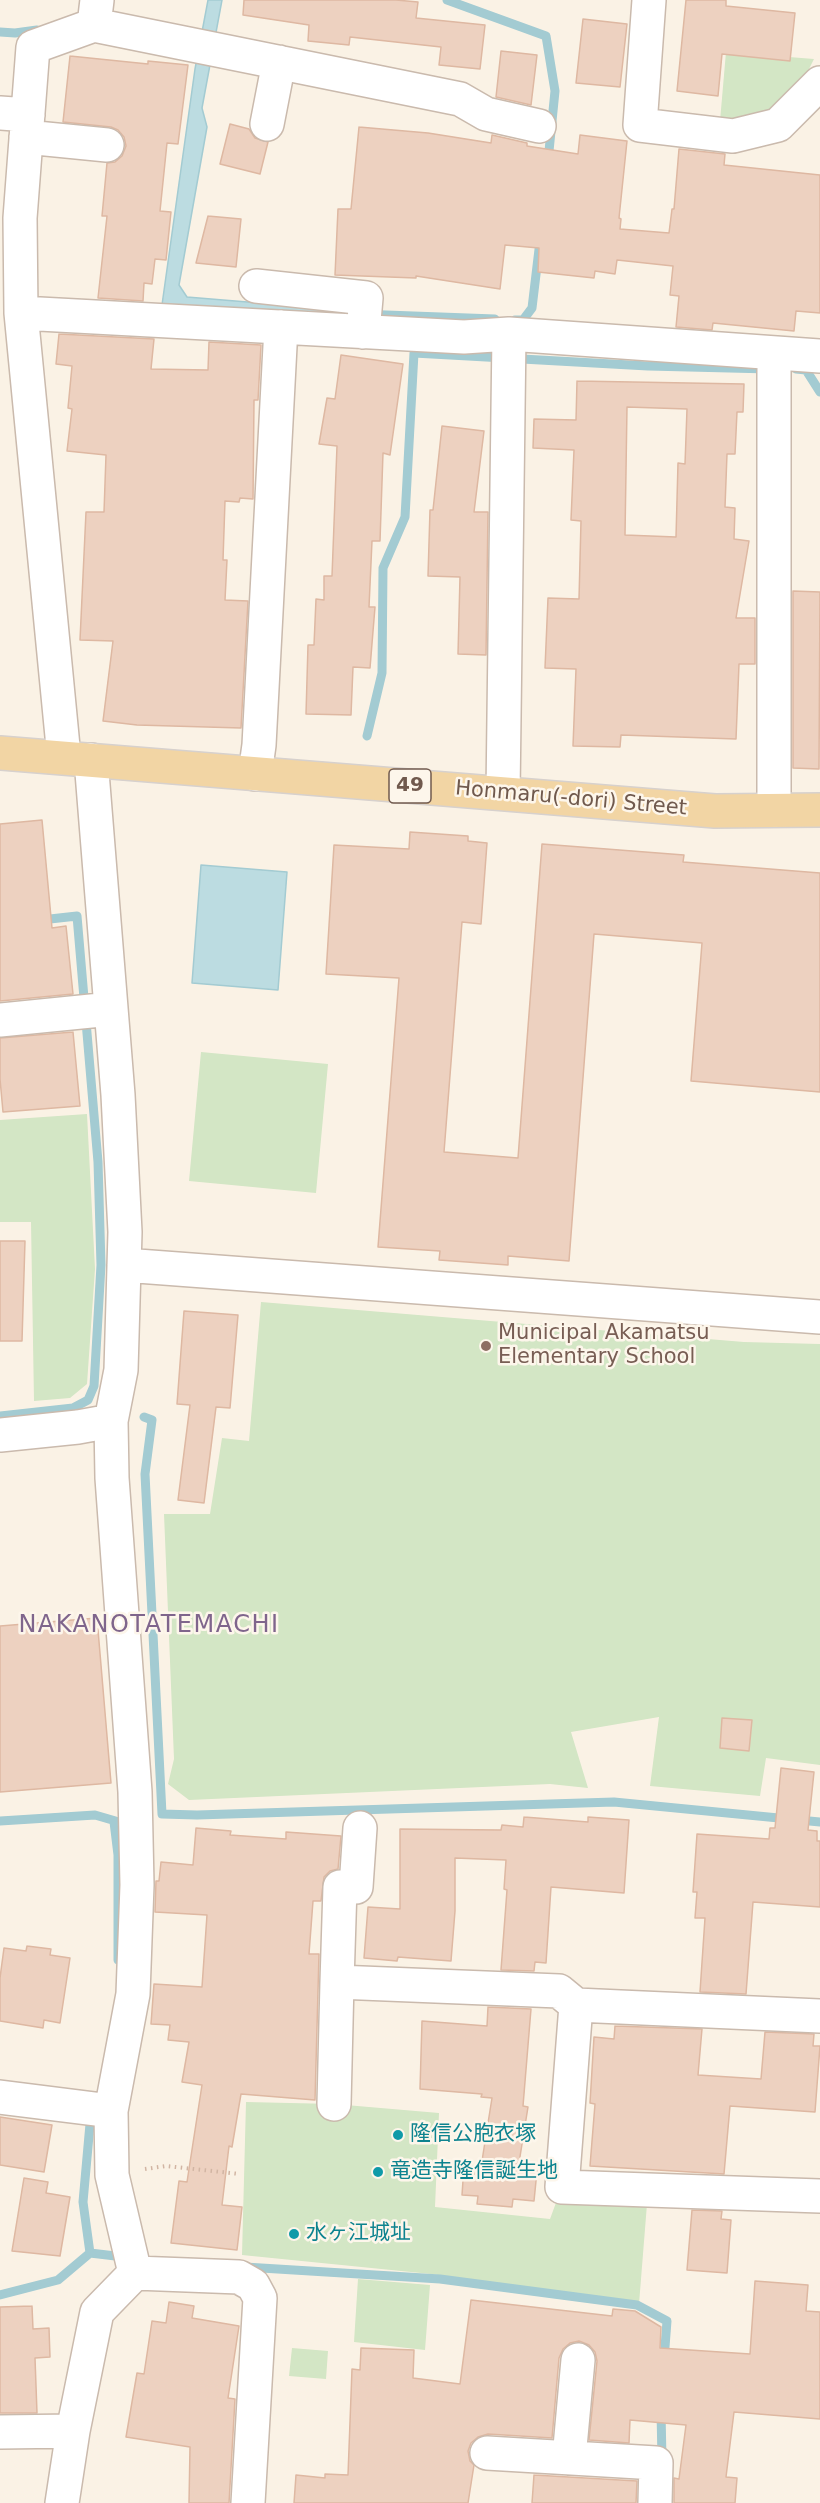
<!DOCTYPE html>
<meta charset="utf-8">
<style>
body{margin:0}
canvas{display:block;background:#faf2e5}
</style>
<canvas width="820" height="2503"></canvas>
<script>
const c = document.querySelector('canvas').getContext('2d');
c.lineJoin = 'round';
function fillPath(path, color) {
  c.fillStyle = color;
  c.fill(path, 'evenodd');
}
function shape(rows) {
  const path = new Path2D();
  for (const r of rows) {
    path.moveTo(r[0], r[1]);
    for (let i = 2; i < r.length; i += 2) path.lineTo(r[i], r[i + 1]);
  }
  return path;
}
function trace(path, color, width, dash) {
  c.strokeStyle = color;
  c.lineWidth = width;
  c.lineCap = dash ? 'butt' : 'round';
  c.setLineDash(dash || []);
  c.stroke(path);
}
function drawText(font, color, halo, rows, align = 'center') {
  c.font = font + ' "DejaVu Sans","Noto Sans JP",sans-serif';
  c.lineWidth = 5;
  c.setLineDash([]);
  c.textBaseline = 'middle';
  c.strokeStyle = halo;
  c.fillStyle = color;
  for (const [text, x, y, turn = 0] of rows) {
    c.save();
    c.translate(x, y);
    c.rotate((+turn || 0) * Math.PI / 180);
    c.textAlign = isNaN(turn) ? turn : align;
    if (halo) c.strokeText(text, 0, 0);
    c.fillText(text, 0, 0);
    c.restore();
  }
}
const green = shape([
 [726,52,814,59,801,85,766,116,720,121],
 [201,1052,328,1064,316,1193,189,1181],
 [87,1114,95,1269,87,1384,70,1398,34,1401,31,1222,0,1222,0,1120],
 [261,1302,744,1342,820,1344,820,1765,766,1758,760,1796,650,1786,659,1717,571,1732,588,1788,550,1784,189,1800,168,1784,174,1759,164,1514,210,1514,222,1438,249,1441],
 [246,2102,334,2104,439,2113,435,2207,550,2219,557,2200,647,2204,639,2304,431,2274,242,2255],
 [358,2279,430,2285,425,2350,354,2342],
 [292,2348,328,2351,326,2379,289,2376]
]);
const water = shape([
 [208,0,222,0,202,108,207,127,179,285,187,297,344,310,340,320,161,312,195,69,208,0],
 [201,865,287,872,278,990,192,983,201,865]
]);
const stream = shape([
 [447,0,546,36,555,91,548,161],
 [0,32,15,33,37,30],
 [332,313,495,319],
 [515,320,523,320,532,308,540,241],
 [796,369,806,370,820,392],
 [367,736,382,673,383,568,405,517,414,353,648,366,770,369],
 [0,1416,73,1408,88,1400,94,1386,101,1265,98,1162,77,916,41,920],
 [144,1417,152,1420,145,1474,162,1814,197,1815,614,1802,820,1822],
 [0,1821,95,1815,119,1822],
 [114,1822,118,1855,118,1960],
 [90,2253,83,2202,90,2124,93,2115],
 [245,2267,440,2279,637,2305,667,2321,664,2360],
 [0,2295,58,2280,90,2253,124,2257],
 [661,2412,662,2459]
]);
const building = shape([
 [244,0,396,0,418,2,416,18,485,25,480,69,439,65,441,47,350,37,349,45,308,41,309,25,243,15,244,0],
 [686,0,726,0,726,6,795,13,790,61,722,54,718,96,677,91,686,0],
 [583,19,627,24,620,87,576,83,583,19],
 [501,51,537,55,531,105,496,97,501,51],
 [70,56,148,64,148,61,188,65,178,144,167,143,160,211,171,212,166,260,155,259,152,284,144,283,143,301,98,298,107,216,102,216,107,163,115,162,122,156,126,146,124,137,118,130,111,127,63,122,70,56],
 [230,124,249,129,255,138,268,142,260,174,220,164,230,124],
 [359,127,428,133,491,143,492,135,527,143,527,146,578,154,580,135,627,141,619,218,621,219,620,229,669,233,672,209,674,209,679,149,725,154,724,165,820,175,820,313,796,311,794,331,713,323,712,330,676,327,679,296,670,295,673,266,617,260,615,274,595,271,594,278,538,272,539,248,505,245,500,289,416,276,416,278,335,275,338,209,351,209,359,127],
 [208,216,241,219,236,267,196,263,208,216],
 [59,334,154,339,151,369,208,370,209,342,261,345,258,400,254,400,253,499,240,498,239,502,225,501,223,560,227,560,225,600,248,601,241,728,137,725,103,721,113,641,80,640,86,512,104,512,106,455,67,451,72,409,68,408,72,366,56,364,59,334],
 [341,355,403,364,390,455,383,453,380,541,372,541,369,607,375,607,370,668,353,667,351,715,306,714,308,645,314,645,316,599,324,600,324,576,332,576,337,446,319,444,327,398,335,399,341,355],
 [577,381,744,384,743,412,737,412,735,454,727,454,725,507,735,508,734,539,749,541,736,618,755,618,755,664,739,664,736,739,621,735,620,747,573,746,576,669,545,668,548,598,579,599,581,521,571,520,574,450,533,448,534,419,576,420,577,381],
 [627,407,687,409,685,464,678,463,676,537,625,535,627,407],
 [442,426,484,431,474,512,488,512,486,655,458,654,460,577,428,576,430,510,433,510,442,426],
 [793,591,820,592,819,769,793,768,793,591],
 [42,820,52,928,66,926,73,994,0,1001,0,824,42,820],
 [410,832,468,836,468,841,487,843,481,924,462,922,444,1152,518,1158,542,844,684,855,683,862,820,873,820,1092,691,1081,702,943,594,934,569,1261,508,1256,508,1265,439,1260,440,1251,378,1247,399,978,326,974,334,845,409,849,410,832],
 [73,1032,80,1106,3,1112,0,1079,0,1038,73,1032],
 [0,1241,25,1241,22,1341,0,1341,0,1241],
 [184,1311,238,1315,230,1408,216,1407,204,1503,178,1500,190,1405,177,1404,184,1311],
 [97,1618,111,1783,0,1792,0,1626,97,1618],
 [722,1718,752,1720,749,1751,720,1748,722,1718],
 [781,1768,814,1772,808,1830,817,1831,817,1841,820,1841,820,1907,753,1902,746,1994,700,1992,705,1918,695,1918,697,1892,693,1892,697,1834,769,1839,770,1828,775,1828,781,1768],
 [524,1817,588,1822,588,1817,629,1820,624,1893,551,1887,546,1963,535,1962,534,1971,501,1970,507,1890,504,1889,506,1860,455,1858,455,1911,451,1961,398,1957,397,1961,364,1958,368,1907,400,1909,400,1829,501,1830,502,1825,523,1827,524,1817],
 [196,1828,231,1831,230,1835,286,1839,286,1832,341,1836,338,1869,330,1871,324,1877,321,1901,313,1901,309,1954,319,1954,315,2100,241,2094,232,2147,229,2146,222,2205,242,2207,237,2250,171,2243,179,2181,187,2182,202,2085,182,2082,189,2042,168,2040,170,2025,151,2024,154,1984,202,1987,207,1915,155,1912,156,1881,159,1881,161,1862,193,1865,196,1828],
 [27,1946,51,1949,50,1955,70,1958,60,2023,44,2020,43,2028,0,2021,0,1978,4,1948,26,1951,27,1946],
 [488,2007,531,2009,523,2106,528,2107,518,2169,537,2171,534,2201,513,2199,512,2207,477,2204,478,2196,462,2195,464,2166,481,2167,492,2098,481,2097,482,2094,420,2089,422,2021,487,2026,488,2007],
 [615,2026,702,2029,698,2075,761,2079,765,2032,814,2034,813,2046,820,2046,815,2112,730,2106,724,2174,590,2166,595,2104,590,2103,594,2037,614,2039,615,2026],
 [0,2117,52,2125,44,2172,0,2165,0,2117],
 [24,2178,48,2182,46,2193,70,2197,60,2256,12,2251,24,2178],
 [692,2210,722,2211,721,2219,731,2220,727,2273,687,2270,692,2210],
 [755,2281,808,2285,806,2311,820,2312,820,2419,734,2412,726,2477,737,2478,735,2503,674,2503,674,2478,679,2479,686,2425,630,2420,629,2443,589,2440,597,2361,595,2352,589,2345,579,2341,570,2343,563,2349,559,2358,552,2438,488,2434,478,2437,471,2443,468,2451,470,2461,474,2465,468,2503,294,2503,296,2475,325,2478,325,2474,348,2475,352,2369,360,2370,361,2348,414,2350,413,2378,460,2384,471,2300,612,2316,613,2309,635,2311,661,2327,660,2348,750,2354,755,2281],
 [169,2302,194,2306,192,2318,239,2326,228,2398,235,2399,229,2503,189,2503,190,2447,126,2437,137,2373,144,2374,152,2321,166,2323,169,2302],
 [32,2306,33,2329,49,2328,50,2357,35,2358,37,2413,0,2413,0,2307,32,2306],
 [534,2475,637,2481,636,2503,532,2503,534,2475]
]);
const path = shape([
 [145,2169,166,2166,240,2174]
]);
const minor = shape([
 [649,0,640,125,733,136,778,125,820,83],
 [94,25,460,99,486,114,539,126],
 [0,113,28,115],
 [267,124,279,62],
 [26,137,107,145],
 [256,286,366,298,363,332],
 [21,313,464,337,509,334,820,356],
 [64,757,21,313,20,218,33,47,94,25,97,0],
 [91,760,118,1095,125,1232,121,1370,111,1421,112,1478,135,1792,137,1885,133,1994,111,2111,112,2175,135,2273,239,2277,253,2285,260,2298,248,2503],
 [255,774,259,745,281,327],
 [503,793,509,334],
 [774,810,774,353],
 [0,1020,111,1009],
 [124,1265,820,1317],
 [0,1435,78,1427,111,1421],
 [337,1982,340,1887,356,1887,360,1828],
 [576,2005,562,2187,820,2196],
 [0,2097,111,2111],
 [334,2104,337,1982,559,1991,576,2005,820,2016],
 [0,2432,73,2431],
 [487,2453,656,2463,655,2503],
 [569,2458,578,2360],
 [62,2503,73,2431,97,2312,135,2273]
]);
const major = shape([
 [0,753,715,811,820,810]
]);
const markers = [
 [486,1346,6,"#8d6e63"],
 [398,2135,6,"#0f9aa8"],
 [378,2172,6,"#0f9aa8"],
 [294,2234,6,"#0f9aa8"]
];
const shields = [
 [410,786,42]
];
const shieldNames = [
 ["49",410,786]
];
const streetNames = [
 ["Honmaru(-dori) Street",571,799,5]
];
const educationNames = [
 ["Municipal Akamatsu",498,1334],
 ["Elementary School",498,1358]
];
const cultureNames = [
 ["隆信公胞衣塚",410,2135],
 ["竜造寺隆信誕生地",390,2172],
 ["水ヶ江城址",306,2234]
];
const quarterNames = [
 ["NAKANOTATEMACHI",149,1626]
];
fillPath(green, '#d3e6c5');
fillPath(water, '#bcdce1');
trace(water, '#a3cbd2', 1.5);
trace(stream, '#a3cbd2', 9);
fillPath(building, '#edd1c0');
trace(building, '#deb8a2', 1.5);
trace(minor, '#cabaad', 36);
trace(major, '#d7d1cd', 36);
trace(path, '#d1b5a3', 4, [1.5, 4.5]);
trace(minor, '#fff', 33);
trace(major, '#f2d5a4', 33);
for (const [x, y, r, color] of markers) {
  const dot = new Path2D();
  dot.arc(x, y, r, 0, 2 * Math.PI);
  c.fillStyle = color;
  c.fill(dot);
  trace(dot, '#fdf6eb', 2);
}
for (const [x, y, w] of shields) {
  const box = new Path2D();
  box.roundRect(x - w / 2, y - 17, w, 34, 4.5);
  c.fillStyle = '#fdf6eb';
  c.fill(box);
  trace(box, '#70594d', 1.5);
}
drawText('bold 20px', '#70594d', null, shieldNames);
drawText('21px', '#70594d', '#fdf6eb', streetNames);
drawText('21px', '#785e54', '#fdf6eb', educationNames, 'left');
drawText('21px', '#0d838f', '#fdf6eb', cultureNames, 'left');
c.letterSpacing = '1.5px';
drawText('24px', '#7f658c', '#fdf6eb', quarterNames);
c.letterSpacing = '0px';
</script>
